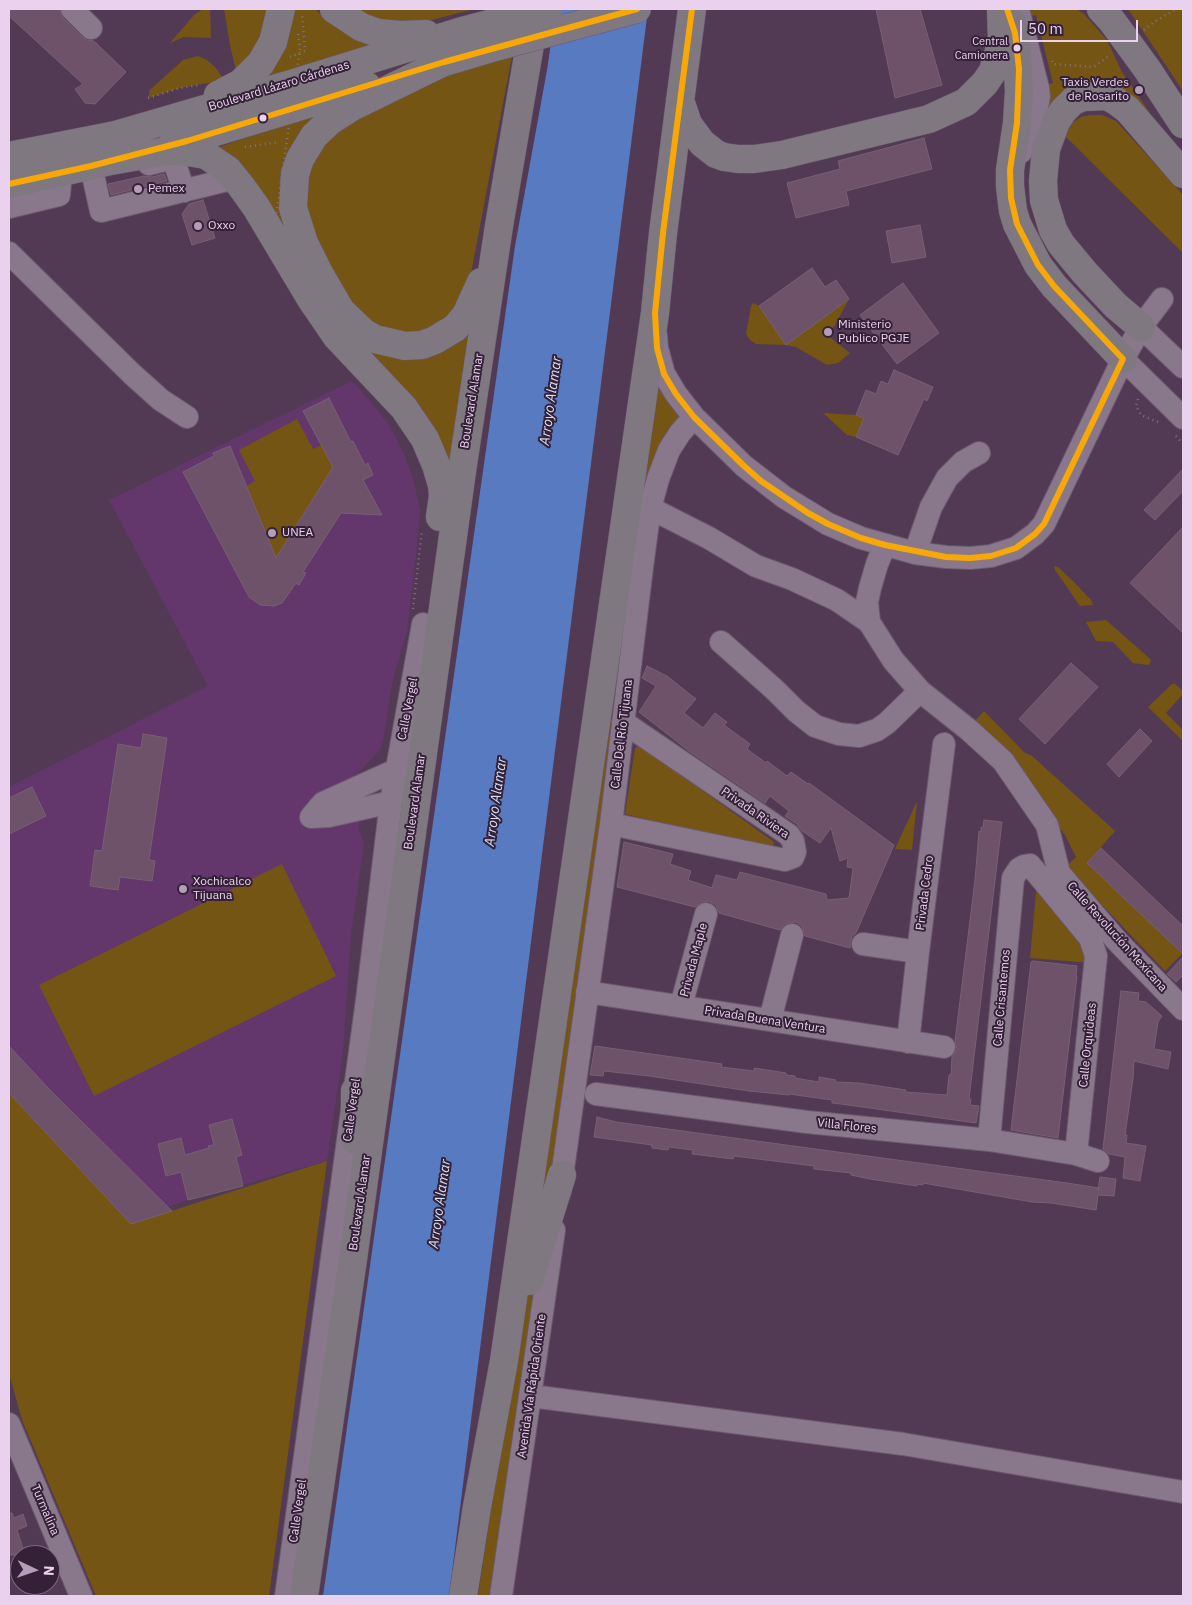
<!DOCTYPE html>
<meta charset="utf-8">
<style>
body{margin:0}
#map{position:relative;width:1192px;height:1605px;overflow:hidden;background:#523a55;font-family:"IBM Plex Sans",sans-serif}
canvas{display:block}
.frame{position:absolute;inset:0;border:10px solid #ead1ee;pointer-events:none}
.north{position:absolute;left:10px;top:1545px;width:50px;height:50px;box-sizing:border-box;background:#342137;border:1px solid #7d6780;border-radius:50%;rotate:93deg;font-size:14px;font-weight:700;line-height:20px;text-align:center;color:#ead1ee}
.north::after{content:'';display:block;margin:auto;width:18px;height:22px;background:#b59cb8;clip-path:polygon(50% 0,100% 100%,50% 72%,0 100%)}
.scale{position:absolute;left:1020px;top:20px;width:118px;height:22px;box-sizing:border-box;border:2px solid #ead1ee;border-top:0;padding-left:6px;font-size:15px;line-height:18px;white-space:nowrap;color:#ead1ee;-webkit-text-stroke:4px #342137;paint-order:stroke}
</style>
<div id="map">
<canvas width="1192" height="1605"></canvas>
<div class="frame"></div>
<div class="north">N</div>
<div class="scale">50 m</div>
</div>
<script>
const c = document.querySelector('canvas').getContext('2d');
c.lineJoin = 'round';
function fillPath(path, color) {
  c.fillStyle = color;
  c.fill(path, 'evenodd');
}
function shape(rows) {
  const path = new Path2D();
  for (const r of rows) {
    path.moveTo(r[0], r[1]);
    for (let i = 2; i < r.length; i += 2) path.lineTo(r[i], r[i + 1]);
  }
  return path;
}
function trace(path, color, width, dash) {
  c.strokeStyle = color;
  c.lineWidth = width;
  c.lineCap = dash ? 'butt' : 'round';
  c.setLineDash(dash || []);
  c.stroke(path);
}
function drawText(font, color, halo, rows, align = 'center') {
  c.font = font + ' "IBM Plex Sans",sans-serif';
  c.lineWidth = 4;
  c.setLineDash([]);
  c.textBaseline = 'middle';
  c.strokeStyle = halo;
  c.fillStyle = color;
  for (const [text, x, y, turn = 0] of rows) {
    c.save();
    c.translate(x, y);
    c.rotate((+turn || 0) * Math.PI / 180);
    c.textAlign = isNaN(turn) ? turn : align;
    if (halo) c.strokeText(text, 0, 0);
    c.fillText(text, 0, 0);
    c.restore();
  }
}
const built = shape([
 [352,381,371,402,389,425,405,456,414,482,420,510,417,547,407,631,393,679,383,741,380,750,356,775,359,830,364,843,351,934,343,1052,327,1161,188,1200,168,1207,172,1211,131,1224,9,1093,9,787,208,686,109,500]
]);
const green = shape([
 [203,9,210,9,211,38,184,37,170,43,194,15],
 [224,9,267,9,255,53,236,71,230,45],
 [289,9,315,9,338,29,357,39,384,45,255,84],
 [344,9,474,9,424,22,387,25],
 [1024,9,1076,9,1084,14,1107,40,1122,72,1160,128,1171,138,1183,156,1121,95,1046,115,1042,86,1053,83,1036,15,1026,17],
 [1128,9,1183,9,1183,91,1149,40],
 [198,56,207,60,216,68,226,83,207,83,180,88,148,98,150,90,183,60],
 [512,56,467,295,448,321,403,338,359,322,304,227,306,163,321,137,426,83],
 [322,111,283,197,374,348,475,312,448,488,211,150],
 [1090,115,1102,115,1116,121,1183,195,1183,253,1065,136,1073,122,1081,117],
 [849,299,835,325,827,335,850,353,838,363,827,365,796,347,786,345,756,344,750,340,746,334,751,306,753,303,759,306,786,344],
 [653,366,687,415,672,426,553,1178,534,1232],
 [823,413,856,415,864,418,856,437,847,435],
 [297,419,313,449,322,445,333,467,276,558,247,486,255,481,239,450],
 [1054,566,1058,567,1074,582,1091,600,1093,605,1080,606,1055,570],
 [1106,620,1147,656,1151,660,1150,663,1148,665,1133,663,1113,642,1096,641,1086,622],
 [1172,684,1175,684,1183,691,1183,694,1166,713,1183,730,1183,741,1148,707],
 [984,711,1024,752,1032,756,1115,831,1087,863,1183,953,1165,971,1066,867,1076,857,1065,835,974,722],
 [639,745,774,842,772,851,625,814,635,748],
 [917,801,912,850,895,849],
 [282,864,336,976,94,1096,39,985],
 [1037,883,1093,963,1030,958],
 [9,1093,131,1224,327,1161,269,1596,96,1596,22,1420,9,1373],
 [539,1267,491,1596,478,1596,520,1317]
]);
const water = shape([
 [556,9,648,9,449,1596,323,1596,515,246,547,70]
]);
const building = shape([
 [9,9,59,9,63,18,82,37,87,40,94,41,126,72,95,104,85,103,75,89,83,84,9,16,9,9],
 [876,9,920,9,942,85,895,98,876,9],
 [924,138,932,169,846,191,849,205,796,218,787,183,840,169,838,161,924,138],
 [164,174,167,181,111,195,108,184,144,176,152,177,164,174],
 [203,200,215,238,192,245,182,214,189,204,203,200],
 [920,225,926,257,892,263,886,231,920,225],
 [812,268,825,287,836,280,849,299,786,345,759,306,812,268],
 [903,283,939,333,897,364,860,315,903,283],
 [894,370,933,387,927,401,924,399,898,455,856,437,864,418,856,415,866,390,876,394,881,381,888,384,894,370],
 [329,398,351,442,353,441,365,465,368,463,373,475,363,480,382,515,341,513,303,572,306,573,299,585,296,583,282,603,274,606,260,605,249,597,183,472,214,456,213,453,230,446,276,558,333,467,303,411,329,398],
 [1183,469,1183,491,1155,520,1144,510,1183,469],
 [1183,527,1183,633,1130,583,1183,527],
 [1071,663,1098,687,1045,744,1019,719,1071,663],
 [647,666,667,676,696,699,684,713,703,728,715,713,727,722,724,725,750,744,747,749,766,763,767,761,787,776,791,772,808,784,809,783,894,845,856,933,852,936,850,948,805,936,802,926,796,922,788,923,780,930,719,913,716,905,709,901,702,902,695,907,617,887,624,842,673,854,670,864,691,871,688,880,712,888,716,875,737,880,740,872,826,894,827,900,849,898,853,868,847,867,848,858,840,861,831,828,820,843,802,831,797,824,785,816,789,811,770,796,765,803,689,751,639,712,656,686,642,678,647,666],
 [1140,729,1152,741,1119,777,1107,764,1140,729],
 [143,734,167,738,149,860,155,861,152,881,120,877,118,890,90,886,95,850,102,851,118,744,141,748,143,734],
 [32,787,46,816,9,834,9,798,32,787],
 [984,820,1002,822,969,1099,971,1099,970,1105,979,1106,976,1123,841,1104,832,1103,832,1100,789,1094,789,1095,749,1091,649,1076,604,1071,603,1076,590,1075,595,1046,722,1064,721,1067,754,1071,754,1068,786,1073,786,1075,795,1076,795,1078,819,1082,819,1077,836,1080,835,1082,859,1083,906,1090,905,1092,947,1095,949,1075,951,1075,952,1057,957,1049,955,1041,975,880,979,831,981,832,981,827,983,828,984,820],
 [1101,848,1183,926,1183,954,1087,863,1101,848],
 [1183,957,1183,975,1176,982,1167,974,1183,957],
 [1033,961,1077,966,1076,976,1077,976,1058,1138,1011,1130,1031,962,1033,961],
 [1121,991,1139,993,1138,1001,1146,1002,1162,1016,1158,1022,1154,1049,1171,1052,1168,1069,1134,1061,1133,1079,1125,1135,1127,1135,1126,1143,1146,1146,1140,1181,1123,1178,1125,1157,1109,1154,1103,1149,1121,991],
 [9,1046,50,1090,172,1211,131,1224,9,1093,9,1046],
 [597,1117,616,1122,1067,1183,1099,1188,1098,1191,1100,1177,1116,1179,1114,1196,1098,1195,1096,1210,1051,1203,1032,1202,923,1183,923,1185,917,1184,917,1186,870,1179,851,1175,851,1173,814,1169,814,1166,734,1156,733,1159,692,1154,693,1150,669,1147,668,1150,652,1148,652,1145,594,1137,597,1117],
 [232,1119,242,1155,236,1157,243,1186,188,1200,181,1172,166,1176,158,1144,181,1138,185,1155,209,1148,208,1146,214,1145,209,1125,232,1119],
 [9,1513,12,1513,14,1518,23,1514,27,1526,17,1530,25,1555,9,1555,9,1513]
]);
const path = shape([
 [1144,30,1154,22,1176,9],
 [298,34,300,48],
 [290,57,305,51,302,15],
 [1052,61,1053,64,1094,67,1110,55],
 [148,98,180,88,200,85],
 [245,147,279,142],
 [1138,399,1136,406,1141,415,1158,422],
 [1176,436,1183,444],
 [413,609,422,530]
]);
const minor = shape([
 [72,9,91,28],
 [1018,9,1038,88,1039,97,1037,107,1021,152],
 [149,164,173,158,184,191],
 [91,166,101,211,235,178],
 [9,207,59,195,61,172],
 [9,253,132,374,161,400,187,417],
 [1141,327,1183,367],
 [656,336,657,348,664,374,676,394,694,417,744,466,784,497,828,524,861,538,915,553,946,557,970,558,991,556,1016,548,1035,534,1044,524,1123,359,1141,327,1162,299],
 [1123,359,1183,418],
 [650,508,709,538,756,566,792,579,837,600,869,622],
 [885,545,877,564,870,588,867,602,869,622,893,660,920,691,969,730,1003,761,1047,825,1059,873,1117,941,1183,1009],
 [915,553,931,507,947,478,963,462,979,453],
 [721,642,775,690,796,711,815,726,839,734,859,736,877,730,887,723,920,691],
 [311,817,323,803,396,770],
 [311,817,329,816,391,802],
 [611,824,785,860,793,857,795,852,793,841,789,835,623,722],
 [863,944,918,952],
 [587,992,944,1047],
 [681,1006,706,914],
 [770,1020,792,935],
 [908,1042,918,952,944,744],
 [596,1094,807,1122,989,1140,1076,1154,1098,1161],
 [989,1140,1013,878,1019,869,1024,866,1030,865,1090,938,1096,956,1076,1154],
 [560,1191,611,824,642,567,650,508,658,479,669,450,680,433,694,417],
 [531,1396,903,1444,1183,1492],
 [9,1424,81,1596],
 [286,1596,367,1000,391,802,423,624],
 [501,1596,554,1230]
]);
const highway = shape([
 [334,9,361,27,378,33,401,35,426,34],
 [1101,9,1112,21,1147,69,1183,124],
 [1012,22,1017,50,1019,91,1017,123,1010,170,1010,186,1013,211,1017,224,1038,265,1054,286,1123,359],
 [444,62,352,107,330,121,314,136,300,159,295,174,293,208,304,243,319,273,341,311,363,332,375,339,405,346,422,345,435,340,455,328,466,315,481,282],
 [428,67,488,49],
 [218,95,241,83,261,63,273,42,281,9],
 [680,100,688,124,702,143,716,154,724,157,738,159,754,159,782,155,929,119,966,102,985,83,993,71,1002,41,1001,9],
 [172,145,367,86],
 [9,156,116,135,291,84,462,31,489,24],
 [105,162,167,151,182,151,206,155,228,170,241,186,256,207,311,299,337,337,404,408,425,439,436,465,442,485,443,496,440,517],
 [9,184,123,158],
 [1141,327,1116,306,1085,273,1061,244,1053,230,1044,200,1043,181,1046,149,1056,122,1063,111,1073,101,1083,97,1107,96,1116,101,1128,110,1183,174],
 [355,1091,355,1140],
 [529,1281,562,1175],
 [304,1596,353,1259,462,471,499,226,535,15],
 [463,1596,477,1507,504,1361,655,313,663,233,692,9]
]);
const pathBridge = shape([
 [269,215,276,216,300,48]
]);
const highwayBridge = shape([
 [489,24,548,9],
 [488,49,637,9]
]);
const bus1 = shape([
 [692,9,663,233,655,313,657,348,664,374,676,394,694,417,744,466,761,481,808,513,828,524,861,538,885,545,946,557,970,558,991,556,1016,548,1035,534,1044,524,1123,359,1054,286,1038,265,1017,224,1011,198,1010,170,1017,123,1019,69,1015,33,1007,9],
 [9,184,91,166,187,141,444,62,637,9]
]);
const markers = [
 [1017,48,4.5,"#ead1ee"],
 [1139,90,5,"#b59cb8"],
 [263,118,4.5,"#ead1ee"],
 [138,189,5,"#b59cb8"],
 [198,226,5,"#b59cb8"],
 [828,332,5,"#b59cb8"],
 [272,533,5,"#b59cb8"],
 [183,889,5,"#b59cb8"]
];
const busNames = [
 ["Central",1008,42],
 ["Camionera",1008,56]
];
const poiNames = [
 ["Taxis Verdes",1129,83,"right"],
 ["de Rosarito",1129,97,"right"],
 ["Pemex",148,189],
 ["Oxxo",208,226],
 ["Ministerio",838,325],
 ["Publico PGJE",838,339],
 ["UNEA",282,533],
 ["Xochicalco",193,882],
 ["Tijuana",193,896]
];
const streetNames = [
 ["Boulevard Lázaro Cárdenas",279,86,-17],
 ["Boulevard Alamar",472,401,-81],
 ["Calle Vergel",408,709,-79],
 ["Calle Del Río Tijuana",622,734,-83],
 ["Boulevard Alamar",415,802,-82],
 ["Privada Riviera",755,813,35],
 ["Privada Cedro",925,893,-83],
 ["Calle Revolución Mexicana",1117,937,48],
 ["Privada Maple",694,960,-75],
 ["Calle Crisantemos",1002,998,-85],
 ["Privada Buena Ventura",765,1020,9],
 ["Calle Orquideas",1088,1045,-84],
 ["Calle Vergel",352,1110,-82],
 ["Villa Flores",847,1126,6],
 ["Boulevard Alamar",360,1203,-82],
 ["Avenida Vía Rápida Oriente",532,1386,-82],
 ["Turmalina",45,1510,67],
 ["Calle Vergel",298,1511,-82]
];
const waterNames = [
 ["Arroyo Alamar",551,401,-82],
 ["Arroyo Alamar",496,802,-82],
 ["Arroyo Alamar",440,1204,-82]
];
fillPath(built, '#63376b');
fillPath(green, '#755513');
fillPath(water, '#577ac1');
fillPath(building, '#6d526a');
trace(building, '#776074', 1);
trace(minor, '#6c586f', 24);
trace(highway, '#6c586f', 29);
trace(path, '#827285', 2.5, [1, 4]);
trace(minor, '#89788b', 22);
trace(highway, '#7f7880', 28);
trace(highwayBridge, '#6c586f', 29, []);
trace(pathBridge, '#827285', 2.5, [1, 4]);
trace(highwayBridge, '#7f7880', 28);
trace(bus1, '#f7a806', 6);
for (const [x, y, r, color] of markers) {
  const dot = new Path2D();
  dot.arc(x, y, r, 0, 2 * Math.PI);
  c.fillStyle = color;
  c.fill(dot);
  trace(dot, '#342137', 2);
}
drawText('11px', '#ead1ee', '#342137', busNames, 'right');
drawText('12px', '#ead1ee', '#342137', poiNames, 'left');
drawText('12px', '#ead1ee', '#342137', streetNames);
drawText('italic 14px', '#d4e0f5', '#342137', waterNames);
</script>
